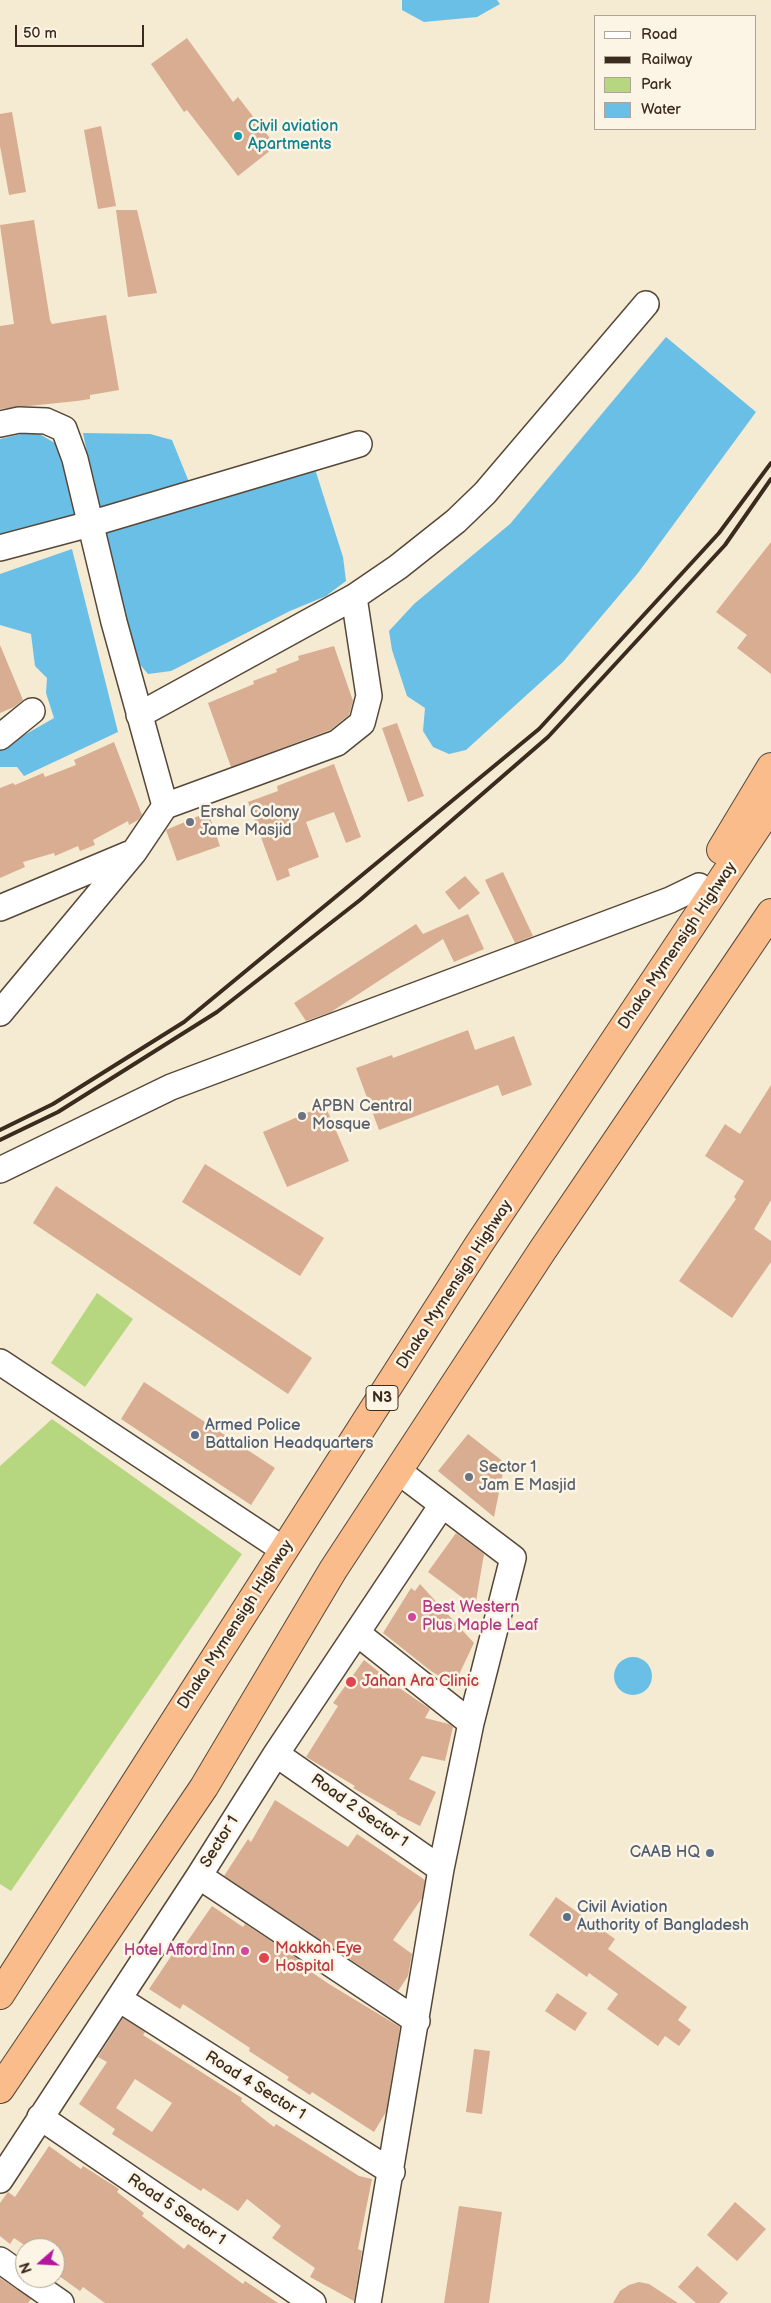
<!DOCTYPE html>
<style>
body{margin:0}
#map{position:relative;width:771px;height:2303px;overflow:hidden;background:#f4ebd2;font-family:"Balsamiq Sans",sans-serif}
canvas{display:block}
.legend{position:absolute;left:594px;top:15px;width:162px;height:115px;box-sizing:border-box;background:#fcf5e5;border:1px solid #afa495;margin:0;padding:6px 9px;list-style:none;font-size:15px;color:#3b2a1e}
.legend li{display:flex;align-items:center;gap:10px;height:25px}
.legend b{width:25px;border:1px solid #afa495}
.north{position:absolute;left:15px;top:2238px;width:50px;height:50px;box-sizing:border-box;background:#fcf5e5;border:1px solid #afa495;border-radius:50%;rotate:251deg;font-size:14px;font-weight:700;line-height:20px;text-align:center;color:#3b2a1e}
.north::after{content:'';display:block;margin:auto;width:18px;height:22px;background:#b5179e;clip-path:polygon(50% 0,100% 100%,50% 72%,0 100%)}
.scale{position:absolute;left:15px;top:25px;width:129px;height:22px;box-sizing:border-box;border:2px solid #3b2a1e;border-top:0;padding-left:6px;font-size:15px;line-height:18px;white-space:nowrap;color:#3b2a1e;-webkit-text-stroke:4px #fcf5e5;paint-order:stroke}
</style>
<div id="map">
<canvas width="771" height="2303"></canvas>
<ul class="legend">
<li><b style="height:6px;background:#fff"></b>Road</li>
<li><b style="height:6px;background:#3b2a1e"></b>Railway</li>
<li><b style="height:14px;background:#b6d77f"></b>Park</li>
<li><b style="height:14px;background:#6abfe7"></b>Water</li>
</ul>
<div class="north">N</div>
<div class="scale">50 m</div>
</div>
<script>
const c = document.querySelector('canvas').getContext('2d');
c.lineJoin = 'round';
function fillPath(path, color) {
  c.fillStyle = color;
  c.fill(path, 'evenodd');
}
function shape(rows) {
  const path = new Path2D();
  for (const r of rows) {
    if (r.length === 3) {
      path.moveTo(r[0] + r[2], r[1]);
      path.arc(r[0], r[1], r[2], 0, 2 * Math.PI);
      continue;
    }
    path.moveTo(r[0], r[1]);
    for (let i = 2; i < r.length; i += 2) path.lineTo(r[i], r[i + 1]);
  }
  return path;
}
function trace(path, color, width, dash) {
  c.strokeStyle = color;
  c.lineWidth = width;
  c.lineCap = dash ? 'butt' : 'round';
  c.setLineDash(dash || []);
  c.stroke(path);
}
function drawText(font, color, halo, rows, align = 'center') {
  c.font = font + ' "Balsamiq Sans",sans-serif';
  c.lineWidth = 5;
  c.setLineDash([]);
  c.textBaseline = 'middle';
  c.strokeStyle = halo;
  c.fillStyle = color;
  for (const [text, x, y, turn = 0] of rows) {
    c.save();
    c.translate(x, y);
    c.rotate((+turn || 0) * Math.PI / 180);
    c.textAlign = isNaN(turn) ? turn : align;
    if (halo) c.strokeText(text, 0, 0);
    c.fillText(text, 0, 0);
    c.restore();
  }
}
const green = shape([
 [97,1293,133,1319,85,1387,51,1363],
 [52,1419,242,1554,11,1891,0,1884,0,1466]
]);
const water = shape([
 [402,0,497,0,500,4,477,17,424,22,402,10],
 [666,337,756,412,638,573,563,662,466,750,449,754,433,747,423,731,425,708,407,696,392,650,389,631,414,604,510,524],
 [34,431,55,443,65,472,75,517,0,542,0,439],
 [83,433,150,434,172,440,191,487,99,514],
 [314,466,343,557,346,581,326,596,290,611,171,671,148,674,137,661,104,527],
 [72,549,118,732,24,776,17,767,0,767,0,749,54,718,46,693,47,678,35,666,31,634,0,625,0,574],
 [633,1676,19]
]);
const building = shape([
 [187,38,233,102,238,97,276,146,238,176,187,110,184,112,151,64],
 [12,112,26,192,9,195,0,146,0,114],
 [101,126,116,206,98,209,84,130],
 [116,210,137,210,157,293,128,297],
 [34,220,50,320,52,324,106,315,119,390,90,395,90,399,77,401,0,409,0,326,14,324,0,225],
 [771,542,771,674,737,648,747,635,716,612],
 [0,645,23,700,14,707,0,713],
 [334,646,353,701,349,715,330,730,231,767,208,703,254,684,253,681,277,672,276,669,299,660,298,656],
 [397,723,424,796,408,802,382,728],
 [114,742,142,815,138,820,129,825,128,821,93,840,95,845,80,851,78,846,55,856,54,853,23,862,25,867,0,878,0,788,13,783,15,785,43,773,45,777,76,765,74,760],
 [334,764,361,837,346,843,334,812,306,822,319,857,288,869,290,876,277,881,248,802,278,791,277,786],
 [208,812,220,846,177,861,166,830],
 [503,872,533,936,515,943,485,880],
 [465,876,480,893,459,910,445,892],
 [468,914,484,949,454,962,443,939,331,1012,306,1021,294,1003,416,924,423,934],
 [468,1030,475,1050,514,1036,532,1085,502,1096,498,1085,379,1130,356,1068,392,1055,393,1058],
 [771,1085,771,1200,754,1229,771,1241,771,1262,732,1318,679,1281,736,1199,734,1197,744,1181,705,1156,725,1124,740,1134],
 [325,1105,349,1161,287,1187,263,1132],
 [205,1164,324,1238,300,1276,182,1202],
 [56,1186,312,1358,288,1394,33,1223],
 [144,1382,275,1468,251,1505,121,1419],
 [468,1434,505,1463,494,1517,438,1471],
 [456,1533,484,1554,475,1607,428,1572],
 [420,1584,474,1643,454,1685,431,1671,383,1633,411,1588,415,1591],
 [364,1660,398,1687,430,1709,425,1718,449,1724,453,1727,445,1761,422,1756,409,1779,436,1792,420,1826,396,1814,397,1813,353,1788,355,1786,306,1757,338,1706,333,1703],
 [275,1800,348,1847,357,1834,425,1880,422,1898,393,1940,412,1954,408,1976,398,1991,224,1876,248,1839,251,1842],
 [556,1897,615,1939,608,1949,687,2007,678,2020,691,2030,679,2046,665,2036,658,2046,607,2009,618,1994,589,1973,587,1977,529,1935],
 [212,1906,243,1927,245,1924,309,1966,307,1969,329,1984,400,2027,386,2112,374,2132,312,2092,310,2095,287,2080,289,2077,249,2051,250,2048,183,2004,180,2009,149,1989,178,1946,182,1949],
 [557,1993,587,2013,575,2031,545,2011],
 [123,2018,145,2032,143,2035,242,2098,241,2101,274,2127,276,2124,359,2176,372,2179,358,2249,362,2251,354,2301,310,2277,315,2268,272,2238,281,2226,247,2199,238,2211,203,2188,201,2191,112,2134,115,2129,79,2104,107,2062,98,2057],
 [135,2079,172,2103,152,2132,116,2108],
 [474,2049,490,2051,482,2114,466,2112],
 [49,2146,81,2169,83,2166,119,2189,117,2192,144,2213,142,2216,184,2249,188,2244,243,2284,245,2281,278,2303,105,2303,83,2287,80,2291,55,2273,55,2248,29,2248,14,2238,10,2244,0,2236,0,2203,8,2192,15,2197],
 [735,2202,766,2229,737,2261,707,2235],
 [459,2206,502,2212,489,2303,444,2303],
 [697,2266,728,2293,719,2303,696,2303,678,2287],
 [0,2278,31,2299,28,2303,0,2303],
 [639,2282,649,2284,678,2303,613,2303,620,2291,629,2285]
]);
const minor = shape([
 [0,424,19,420,46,421,64,429,75,459,114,622,165,806,134,852,0,1013],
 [0,548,90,524,359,444],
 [139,715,354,597],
 [0,737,32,711],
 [165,806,337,743,362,723,369,696,354,597,398,567,456,521,485,493,646,304],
 [0,908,129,854],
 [0,1170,171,1087,670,900,699,886],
 [0,1362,284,1550],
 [357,1633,471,1723],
 [276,1754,441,1869],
 [199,1876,417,2021],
 [119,1999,392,2172],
 [40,2117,313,2303],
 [0,2180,199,1876,276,1754,442,1505],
 [0,2260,25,2278],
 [25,2278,61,2303],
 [368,2303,441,1869,471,1723,513,1558,398,1471]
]);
const highway = shape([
 [721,850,771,767],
 [0,1995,479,1244,771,806],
 [0,2089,204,1787,333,1570,542,1251,771,913]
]);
const rail = shape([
 [0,1130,53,1104,184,1022,539,729,719,533,771,463],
 [0,1140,58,1112,217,1012,360,900,548,737,725,545,771,479]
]);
const markers = [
 [238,136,5,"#0f9aa8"],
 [190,822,5,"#6b7280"],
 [302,1116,5,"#6b7280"],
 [195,1435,5,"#5c6f8a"],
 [469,1477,5,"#6b7280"],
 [412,1617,5,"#d1479c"],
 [351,1682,6,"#e0444e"],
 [710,1853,5,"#5c6f8a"],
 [567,1917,5,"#5c6f8a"],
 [245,1951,5,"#d1479c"],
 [264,1958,6,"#e0444e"]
];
const shields = [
 [382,1398,32]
];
const shieldNames = [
 ["N3",382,1398]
];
const cultureNames = [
 ["Civil aviation",248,127],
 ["Apartments",248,145]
];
const worshipNames = [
 ["Ershal Colony",200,813],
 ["Jame Masjid",200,831],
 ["APBN Central",312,1107],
 ["Mosque",312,1125],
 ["Sector 1",479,1468],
 ["Jam E Masjid",479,1486]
];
const streetNames = [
 ["Dhaka Mymensigh Highway",678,946,-56],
 ["Dhaka Mymensigh Highway",455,1285,-57],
 ["Dhaka Mymensigh Highway",236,1625,-57],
 ["Road 2 Sector 1",359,1811,35],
 ["Sector 1",220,1842,-58],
 ["Road 4 Sector 1",255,2086,32],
 ["Road 5 Sector 1",176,2210,34]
];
const serviceNames = [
 ["Armed Police",205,1426],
 ["Battalion Headquarters",205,1444],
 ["CAAB HQ",700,1853,"right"],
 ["Civil Aviation",577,1908],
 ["Authority of Bangladesh",577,1926]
];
const hotelNames = [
 ["Best Western",422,1608],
 ["Plus Maple Leaf",422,1626],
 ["Hotel Afford Inn",235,1951,"right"]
];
const healthNames = [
 ["Jahan Ara Clinic",362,1682],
 ["Makkah Eye",275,1949],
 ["Hospital",275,1967]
];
fillPath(green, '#b6d77f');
fillPath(water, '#6abfe7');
fillPath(building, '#d8ad92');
trace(minor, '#574739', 28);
trace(highway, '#574739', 30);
trace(minor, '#fff', 25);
trace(highway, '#fabc8b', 28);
trace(rail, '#3b2a1e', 4);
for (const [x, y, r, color] of markers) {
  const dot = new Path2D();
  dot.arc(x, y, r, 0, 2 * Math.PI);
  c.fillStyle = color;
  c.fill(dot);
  trace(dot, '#fcf5e5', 2);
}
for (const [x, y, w] of shields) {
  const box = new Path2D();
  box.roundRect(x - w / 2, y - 12.5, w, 25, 4);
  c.fillStyle = '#fcf5e5';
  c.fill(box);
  trace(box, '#3b2a1e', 1);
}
drawText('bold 15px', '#3b2a1e', null, shieldNames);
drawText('16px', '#0d838f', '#fcf5e5', cultureNames, 'left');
drawText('16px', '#5b616d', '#fcf5e5', worshipNames, 'left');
drawText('16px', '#3b2a1e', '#fcf5e5', streetNames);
drawText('16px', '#4e5e75', '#fcf5e5', serviceNames, 'left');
drawText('16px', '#b23c85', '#fcf5e5', hotelNames, 'left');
drawText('16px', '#be3a42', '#fcf5e5', healthNames, 'left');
</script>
